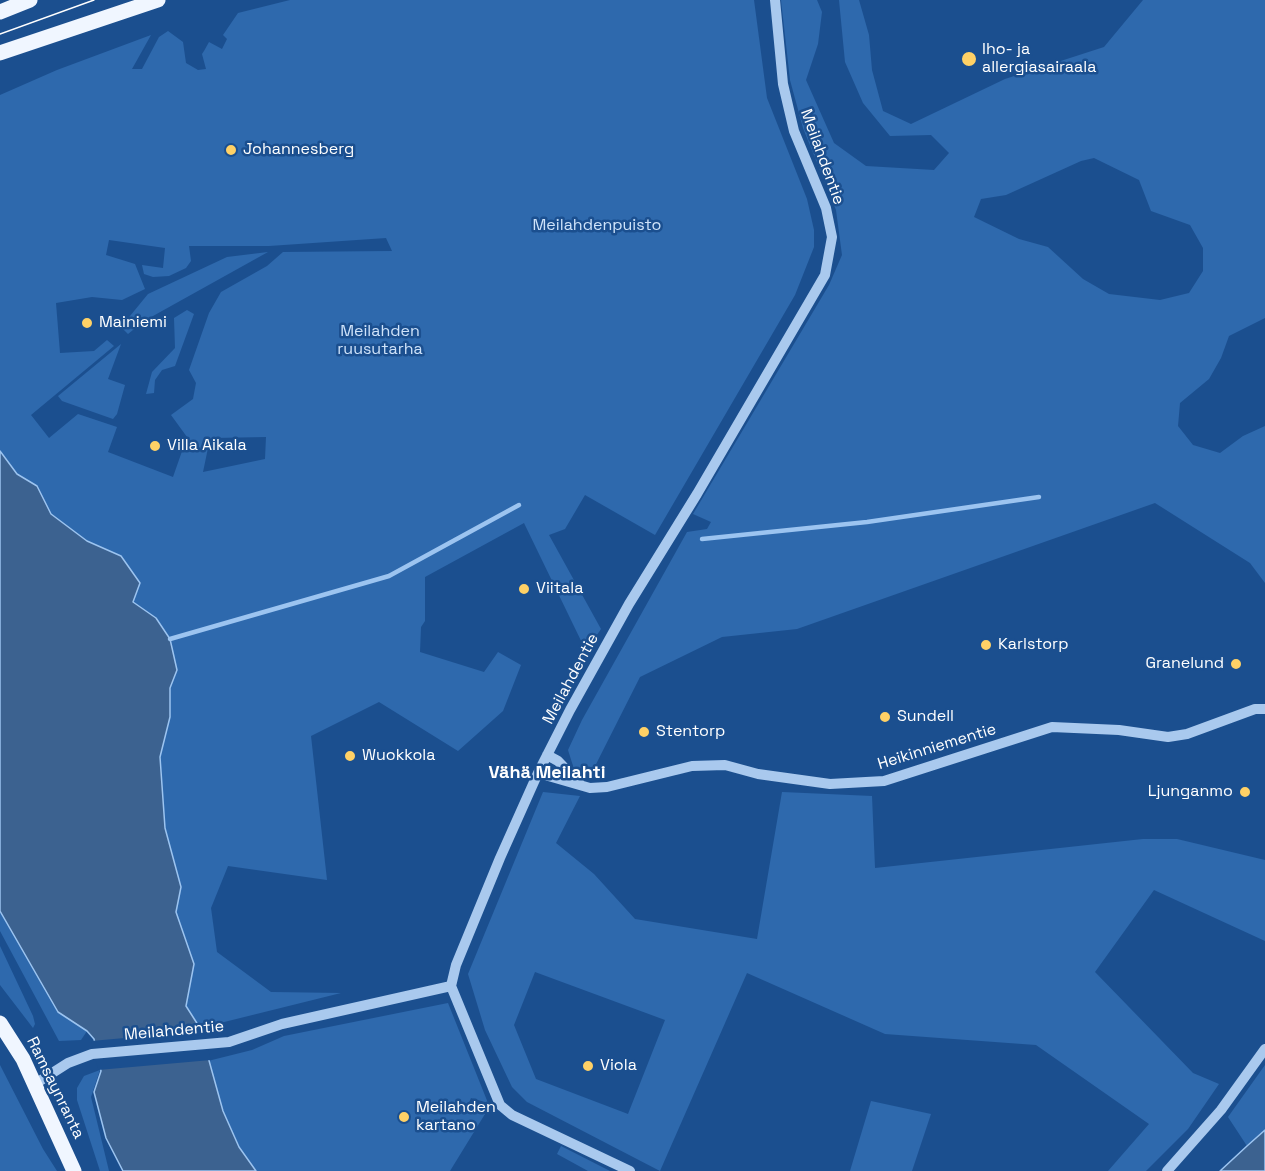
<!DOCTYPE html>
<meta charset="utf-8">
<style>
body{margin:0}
canvas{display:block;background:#1b4f8f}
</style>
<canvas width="1265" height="1171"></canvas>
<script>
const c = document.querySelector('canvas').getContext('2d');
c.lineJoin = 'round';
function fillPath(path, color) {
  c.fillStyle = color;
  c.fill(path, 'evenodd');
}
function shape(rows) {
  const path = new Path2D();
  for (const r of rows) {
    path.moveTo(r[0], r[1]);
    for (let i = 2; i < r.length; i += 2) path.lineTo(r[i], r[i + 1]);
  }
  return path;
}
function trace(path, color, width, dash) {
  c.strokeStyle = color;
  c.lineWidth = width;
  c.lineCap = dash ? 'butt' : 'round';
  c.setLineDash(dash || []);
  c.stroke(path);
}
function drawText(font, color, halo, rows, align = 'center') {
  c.font = font + ' "Space Grotesk",sans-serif';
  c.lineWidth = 5;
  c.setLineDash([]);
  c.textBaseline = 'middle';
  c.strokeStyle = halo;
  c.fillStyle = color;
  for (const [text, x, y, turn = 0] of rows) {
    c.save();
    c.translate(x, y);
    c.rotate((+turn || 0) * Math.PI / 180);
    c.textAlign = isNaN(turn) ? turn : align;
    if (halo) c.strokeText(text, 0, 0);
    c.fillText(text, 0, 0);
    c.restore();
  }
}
const green = shape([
 [290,0,754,0,767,98,807,199,814,230,814,247,795,295,655,535,585,495,565,529,549,535,601,629,586,651,524,523,425,577,425,621,421,627,420,652,484,672,498,652,521,665,503,711,458,751,379,702,311,736,327,880,228,866,211,908,217,952,271,992,341,993,200,1028,186,1006,0,572,0,95,57,70,151,35,132,69,142,69,159,37,168,31,183,42,186,63,198,70,206,69,202,54,204,51,209,42,222,49,227,39,223,35,238,13],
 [386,238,392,251,283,252,267,266,221,292,209,313,189,370,196,383,193,399,171,415,187,437,173,477,108,452,117,427,78,414,49,438,31,415,114,346,107,340,94,351,60,353,56,303,92,297,122,300,145,289,135,264,106,255,109,240,165,248,163,268,142,265,144,274,153,277,169,276,186,268,191,261,189,246,269,246],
 [266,437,265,459,203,472,208,448,213,438],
 [781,0,817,0,822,12,818,44,806,80,834,143,866,166,934,170,949,153,931,135,890,136,863,103,845,62,839,0,859,0,869,35,872,70,883,111,911,124,1005,79,1104,47,1143,0,1265,0,1265,318,1229,336,1221,358,1209,379,1180,403,1178,426,1193,445,1220,453,1243,436,1265,426,1265,583,1250,563,1155,503,797,629,722,637,640,677,589,778,574,769,568,750,582,720,687,532,707,529,711,522,693,514,829,285,842,255,836,210,803,128,790,80],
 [1094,158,1139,180,1151,211,1190,225,1203,248,1203,271,1189,293,1160,300,1109,294,1083,279,1048,247,1019,239,974,217,981,199,1006,195,1081,161],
 [268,252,144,321,128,334,121,327,148,294,227,257],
 [187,310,194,314,175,366,162,370,155,380,154,393,146,394,152,372,175,348,174,318],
 [121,344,108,379,125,385,117,414,113,419,62,401,58,396],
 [543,792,580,796,556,843,594,874,635,919,757,939,782,792,872,796,875,868,1143,839,1177,839,1265,860,1265,941,1154,890,1095,972,1193,1073,1219,1084,1188,1129,1146,1171,1108,1171,1149,1124,1036,1045,885,1034,747,973,660,1171,527,1102,512,1087,485,1030,468,974],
 [535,972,665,1020,628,1114,536,1079,514,1025],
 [0,876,87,1031,81,1040,59,1041,0,931],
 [0,946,33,1016,35,1024,33,1028,0,985],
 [448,1003,488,1103,471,1098,468,1105,485,1114,450,1171,256,1171,239,1147,223,1111,208,1061,252,1050,284,1036],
 [0,1065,43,1149,57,1171,0,1171],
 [1265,1065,1265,1171,1220,1171,1247,1146,1228,1117],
 [100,1070,91,1097,109,1171,100,1171,77,1100,77,1088,84,1076],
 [871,1101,931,1114,912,1171,850,1171],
 [561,1146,610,1171,588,1171,557,1154]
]);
const water = shape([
 [0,451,17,474,37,486,51,514,87,541,121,556,140,583,133,602,156,618,170,639,177,670,170,688,170,717,160,757,165,828,181,887,176,912,194,964,186,1006,200,1028,223,1111,239,1147,256,1171,123,1171,106,1138,94,1092,101,1071,94,1039,87,1031,58,1012,0,911,0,451],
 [1265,1130,1265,1171,1220,1171,1247,1146,1265,1130]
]);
const pier = shape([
 [204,1031,211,1060,98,1070,91,1041]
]);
const stream = shape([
 [702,539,867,522,1039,497],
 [170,639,389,576,519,505]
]);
const minor = shape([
 [547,755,558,761,580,784],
 [538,773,590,788,607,787,692,766,725,765,758,774,830,784,884,781,1052,727,1119,730,1168,737,1187,734,1255,709,1265,709],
 [451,986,500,1105,512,1115,630,1171],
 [35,1084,68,1063,92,1054,229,1042,282,1024,451,986,456,965,500,858,538,773,570,710,629,604,697,494,825,275,832,237,826,208,794,131,783,84,775,0],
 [1167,1171,1221,1110,1265,1049]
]);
const major = shape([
 [0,12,30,0],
 [0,53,158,0],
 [0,1023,23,1059,74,1171]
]);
const tram = shape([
 [0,34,94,0]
]);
const markers = [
 [969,59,8,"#ffd166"],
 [231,150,6,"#ffd166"],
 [87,323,6,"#ffd166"],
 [155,446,6,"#ffd166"],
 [524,589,6,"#ffd166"],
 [986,645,6,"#ffd166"],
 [1236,664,6,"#ffd166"],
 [885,717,6,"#ffd166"],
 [644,732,6,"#ffd166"],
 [350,756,6,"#ffd166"],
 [1245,792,6,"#ffd166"],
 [588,1066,6,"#ffd166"],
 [404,1117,6,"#ffd166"]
];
const poiNames = [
 ["Iho- ja",982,50],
 ["allergiasairaala",982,68],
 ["Johannesberg",243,150],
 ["Mainiemi",99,323],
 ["Villa Aikala",167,446],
 ["Viitala",536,589],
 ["Karlstorp",998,645],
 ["Granelund",1224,664,"right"],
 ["Sundell",897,717],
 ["Stentorp",656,732],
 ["Wuokkola",362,756],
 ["Ljunganmo",1233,792,"right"],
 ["Viola",600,1066],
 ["Meilahden",416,1108],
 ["kartano",416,1126]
];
const streetNames = [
 ["Meilahdentie",822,157,70],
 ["Meilahdentie",571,679,-62],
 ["Heikinniementie",937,747,-17],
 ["Meilahdentie",174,1031,-5],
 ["Ramsaynranta",55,1088,64]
];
const parkNames = [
 ["Meilahdenpuisto",597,226],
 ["Meilahden",380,332],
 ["ruusutarha",380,350]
];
const neighbourhoodNames = [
 ["Vähä Meilahti",547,773]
];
fillPath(green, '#2e69ad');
fillPath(water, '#3c6290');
trace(water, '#9cc4f0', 1.5);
fillPath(pier, '#1b4f8f');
trace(stream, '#9cc4f0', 4.5);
trace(minor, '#a9c9ee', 10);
trace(major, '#f0f6ff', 15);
trace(tram, '#fff', 1.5);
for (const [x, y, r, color] of markers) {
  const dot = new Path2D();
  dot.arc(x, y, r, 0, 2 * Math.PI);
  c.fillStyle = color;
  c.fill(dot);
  trace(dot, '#1b4f8f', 2);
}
drawText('16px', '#fff', '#1b4f8f', poiNames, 'left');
drawText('16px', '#fff', '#1b4f8f', streetNames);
drawText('16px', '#cfe3fa', '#1b4f8f', parkNames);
drawText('bold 18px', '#fff', '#1b4f8f', neighbourhoodNames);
</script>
